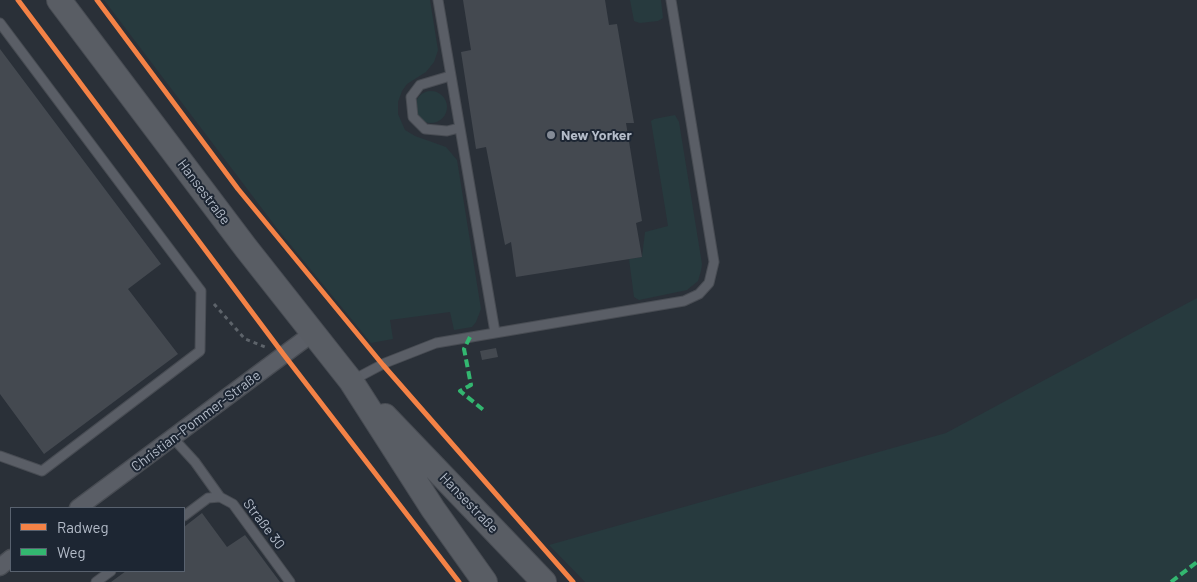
<!DOCTYPE html>
<meta charset="utf-8">
<style>
body{margin:0}
#map{position:relative;width:1197px;height:582px;overflow:hidden;background:#2a3038;font-family:Barlow,sans-serif}
canvas{display:block}
.legend{position:absolute;left:10px;top:507px;width:175px;height:65px;box-sizing:border-box;background:#1d2633;border:1px solid #59626f;margin:0;padding:6px 9px;list-style:none;font-size:15px;color:#b4bcc9}
.legend li{display:flex;align-items:center;gap:10px;height:25px}
.legend b{width:25px;border:1px solid #59626f}
</style>
<div id="map">
<canvas width="1197" height="582"></canvas>
<ul class="legend">
<li><b style="height:6px;background:#f48246"></b>Radweg</li>
<li><b style="height:6px;background:#33b770"></b>Weg</li>
</ul>
</div>
<script>
const c = document.querySelector('canvas').getContext('2d');
c.lineJoin = 'round';
function fillPath(path, color) {
  c.fillStyle = color;
  c.fill(path, 'evenodd');
}
function shape(rows) {
  const path = new Path2D();
  for (const r of rows) {
    if (r.length === 3) {
      path.moveTo(r[0] + r[2], r[1]);
      path.arc(r[0], r[1], r[2], 0, 2 * Math.PI);
      continue;
    }
    path.moveTo(r[0], r[1]);
    for (let i = 2; i < r.length; i += 2) path.lineTo(r[i], r[i + 1]);
  }
  return path;
}
function trace(path, color, width, dash) {
  c.strokeStyle = color;
  c.lineWidth = width;
  c.lineCap = dash ? 'butt' : 'round';
  c.setLineDash(dash || []);
  c.stroke(path);
}
function drawText(font, color, halo, rows, align = 'center') {
  c.font = font + ' Barlow,sans-serif';
  c.lineWidth = 4;
  c.setLineDash([]);
  c.textBaseline = 'middle';
  c.strokeStyle = halo;
  c.fillStyle = color;
  for (const [text, x, y, turn = 0] of rows) {
    c.save();
    c.translate(x, y);
    c.rotate((+turn || 0) * Math.PI / 180);
    c.textAlign = isNaN(turn) ? turn : align;
    if (halo) c.strokeText(text, 0, 0);
    c.fillText(text, 0, 0);
    c.restore();
  }
}
const green = shape([
 [104,0,430,0,438,50,434,62,426,72,407,84,402,91,398,102,398,114,405,130,415,136,446,147,457,160,481,309,476,322,472,327,454,330,450,312,390,320,393,339,371,343,279,231],
 [630,0,661,0,663,18,658,21,640,23,634,21],
 [431,107,16],
 [675,115,679,122,702,264,701,271,698,281,687,290,639,300,634,297,629,259,642,257,645,232,668,226,651,121,654,119],
 [1197,298,1197,582,585,582,549,545,946,433]
]);
const building = shape([
 [463,0,605,0,609,25,617,24,634,123,626,123,642,221,636,223,642,257,516,277,511,242,505,245,486,147,476,149,461,52,471,50],
 [0,49,161,264,128,289,178,354,44,454,0,394],
 [496,348,498,357,482,360,480,351],
 [202,513,227,547,245,535,280,582,111,582,126,571,184,571,184,527]
]);
const path = shape([
 [214,304,245,339,265,347]
]);
const lane = shape([
 [438,0,495,332],
 [0,23,201,291,200,351,42,471,0,456],
 [450,76,420,85,411,97,413,117,425,129,447,131,459,128],
 [351,381,385,363,436,343,684,301,699,294,709,283,714,262,671,0],
 [173,438,195,462,220,497],
 [184,516,208,498,220,497,233,504,290,582],
 [96,582,111,571]
]);
const street = shape([
 [78,508,313,333],
 [0,567,11,558]
]);
const secondary = shape([
 [59,0,246,248,351,381,433,509,485,582],
 [385,416,544,582]
]);
const quiet = shape([
 [470,337,464,349,471,385,460,391,486,412],
 [1171,582,1197,562]
]);
const cycleway = shape([
 [18,0,284,355,459,582],
 [97,0,238,189,383,365,573,582]
]);
const markers = [
 [551,135,5,"#848b96"]
];
const poiNames = [
 ["New Yorker",561,135]
];
const streetNames = [
 ["Hansestraße",204,192,53],
 ["Christian-Pommer-Straße",196,421,-37],
 ["Hansestraße",469,503,46],
 ["Straße 30",264,524,53]
];
fillPath(green, '#273a3e');
fillPath(building, '#444950');
trace(lane, '#484c53', 11);
trace(street, '#484c53', 19);
trace(secondary, '#484c53', 26);
trace(path, '#5d636a', 3, [4, 4]);
trace(lane, '#5a5e66', 9);
trace(street, '#5a5e66', 16);
trace(secondary, '#595d64', 24);
trace(quiet, '#33b770', 4, [8, 4]);
trace(cycleway, '#f48246', 5);
for (const [x, y, r, color] of markers) {
  const dot = new Path2D();
  dot.arc(x, y, r, 0, 2 * Math.PI);
  c.fillStyle = color;
  c.fill(dot);
  trace(dot, '#1d2633', 2);
}
drawText('bold 14px', '#b4bcc9', '#1d2633', poiNames, 'left');
drawText('14px', '#b4bcc9', '#1d2633', streetNames);
</script>
